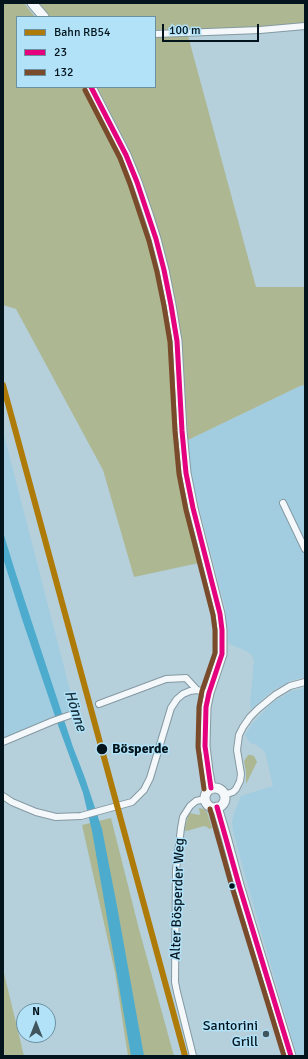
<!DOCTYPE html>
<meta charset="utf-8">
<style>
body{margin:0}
#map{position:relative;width:308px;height:1059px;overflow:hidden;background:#b5cfdb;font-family:Signika,sans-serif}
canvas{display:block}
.frame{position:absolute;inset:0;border:4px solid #03141c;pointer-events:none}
.legend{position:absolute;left:16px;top:16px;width:140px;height:72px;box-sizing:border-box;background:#b1e2f8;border:1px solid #6b90a0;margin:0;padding:5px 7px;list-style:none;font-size:12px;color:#03141c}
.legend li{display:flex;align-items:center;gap:8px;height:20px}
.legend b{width:20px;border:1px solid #6b90a0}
.north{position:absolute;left:16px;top:1003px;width:40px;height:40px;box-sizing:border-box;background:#b1e2f8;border:1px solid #6b90a0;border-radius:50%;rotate:0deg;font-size:11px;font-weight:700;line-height:16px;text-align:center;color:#03141c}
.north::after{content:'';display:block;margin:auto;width:14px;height:18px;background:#41555f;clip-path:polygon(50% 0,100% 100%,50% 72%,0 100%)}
.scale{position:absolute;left:162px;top:24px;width:97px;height:18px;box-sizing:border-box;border:2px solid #03141c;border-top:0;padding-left:5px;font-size:12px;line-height:14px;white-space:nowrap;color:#03141c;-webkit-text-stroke:3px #b1e2f8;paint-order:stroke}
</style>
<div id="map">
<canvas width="308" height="1059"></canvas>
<div class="frame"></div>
<ul class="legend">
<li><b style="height:5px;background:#ae7a08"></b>Bahn RB54</li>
<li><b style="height:5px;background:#e5007d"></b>23</li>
<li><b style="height:5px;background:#7a4b2a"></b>132</li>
</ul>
<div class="north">N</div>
<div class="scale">100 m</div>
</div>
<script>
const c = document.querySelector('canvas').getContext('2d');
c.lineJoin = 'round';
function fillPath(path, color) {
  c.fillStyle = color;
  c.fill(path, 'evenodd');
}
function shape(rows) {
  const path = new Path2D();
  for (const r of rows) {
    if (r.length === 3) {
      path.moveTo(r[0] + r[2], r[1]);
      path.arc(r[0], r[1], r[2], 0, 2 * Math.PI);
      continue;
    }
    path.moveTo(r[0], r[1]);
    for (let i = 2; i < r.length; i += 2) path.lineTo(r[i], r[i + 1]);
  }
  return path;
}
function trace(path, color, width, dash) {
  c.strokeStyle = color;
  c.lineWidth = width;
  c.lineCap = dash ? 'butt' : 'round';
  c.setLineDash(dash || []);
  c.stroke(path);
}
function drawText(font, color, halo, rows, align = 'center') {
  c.font = font + ' Signika,sans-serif';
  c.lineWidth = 3;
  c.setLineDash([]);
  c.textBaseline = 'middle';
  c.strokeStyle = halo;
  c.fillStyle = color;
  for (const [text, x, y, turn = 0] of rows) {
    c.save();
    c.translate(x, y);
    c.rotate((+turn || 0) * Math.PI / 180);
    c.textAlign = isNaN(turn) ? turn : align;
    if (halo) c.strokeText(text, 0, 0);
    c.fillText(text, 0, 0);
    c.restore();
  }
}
const built = shape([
 [305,385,305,677,293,680,275,689,267,695,252,709,250,705,254,660,251,654,244,650,229,644,225,607,191,476,188,440,300,386],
 [3,435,4,435,73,702,70,710,3,739],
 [305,688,305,1056,297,1056,246,879,233,831,232,821,234,813,241,796,273,786,265,752,257,745,250,743,245,735,252,724,273,702,292,691]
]);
const green = shape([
 [3,3,24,3,35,17,17,17,17,87,84,87,120,150,161,273,173,343,182,474,199,563,134,577,103,470,16,309,3,305],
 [39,3,305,3,305,24,187,32,256,287,305,287,305,385,300,386,188,440,179,327,153,214,128,147,97,87,155,87,155,17,50,17],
 [248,755,251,755,254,756,257,762,246,784,246,772,244,761],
 [199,808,204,809,207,812,212,828,209,829,207,827,204,826,187,831,184,830,189,813,200,815],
 [111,818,139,929,174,1056,128,1056,115,972,82,825],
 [3,969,24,1056,25,1056,5,1056,3,1047]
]);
const water = shape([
 [3,532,15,571,73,747,85,778,102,829,117,906,144,1056,131,1056,92,831,83,793,58,725,22,619,3,558]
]);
const minor = shape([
 [155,34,260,30,305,26],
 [283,503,305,549],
 [99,704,166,679,186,678,197,690],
 [3,742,53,721,73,714],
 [224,795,233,792,236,789,240,781,241,774,237,750,239,735,243,727,250,717,258,709,275,695,290,686,305,682],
 [3,796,12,802,36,812,56,817,81,816,132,802,144,790,150,778,171,708,177,699,183,694,190,691,197,690,209,693],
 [193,1056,177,992,175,982,176,870,181,828,183,817,190,806,196,801,205,799]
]);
const secondary = shape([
 [32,3,44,17],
 [91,87,126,155,137,182,148,214,156,239,164,270,171,305,177,341,182,431,186,473,193,508,220,614,222,630,222,654,209,693,206,707,205,746,208,771,211,788],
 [215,798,10],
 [217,807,226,837,239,885,291,1056]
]);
const bus1 = shape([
 [91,87,126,155,137,182,156,239,164,270,171,305,177,341,182,431,186,473,193,508,220,614,222,630,222,654,209,693,206,707,205,746,211,788],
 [217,807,239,885,291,1056]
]);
const bus2 = shape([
 [85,90,120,158,130,184,149,241,157,272,164,306,170,342,175,431,179,474,186,510,213,615,215,630,215,653,202,691,199,707,198,747,204,789],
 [210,809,232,887,284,1056]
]);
const rail1 = shape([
 [3,385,185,1056]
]);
const markers = [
 [102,749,6,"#03141c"],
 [232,886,3.5,"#03141c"],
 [266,1034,4,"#41555f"]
];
const stopNames = [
 ["Bösperde",112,749]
];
const streetNames = [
 ["Alter Bösperder Weg",178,899,-88]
];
const poiNames = [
 ["Santorini",258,1026],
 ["Grill",258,1042]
];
const waterNames = [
 ["Hönne",75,711,72]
];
fillPath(built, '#a2cde0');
fillPath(green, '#adb892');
fillPath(water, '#4dabce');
trace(minor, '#8499a2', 8);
trace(secondary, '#8499a2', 11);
trace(minor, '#f4f8fa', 6);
trace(secondary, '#f4f8fa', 9);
trace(bus1, '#e5007d', 5);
trace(bus2, '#7a4b2a', 5);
trace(rail1, '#ae7a08', 6);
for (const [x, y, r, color] of markers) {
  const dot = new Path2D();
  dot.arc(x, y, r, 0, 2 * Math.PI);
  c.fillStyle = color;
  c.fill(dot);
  trace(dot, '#b1e2f8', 1.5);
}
drawText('bold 14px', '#03141c', '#b1e2f8', stopNames, 'left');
drawText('14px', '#03141c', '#b1e2f8', streetNames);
drawText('14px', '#03141c', '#b1e2f8', poiNames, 'right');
drawText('italic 15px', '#19313c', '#b1e2f8', waterNames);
</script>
